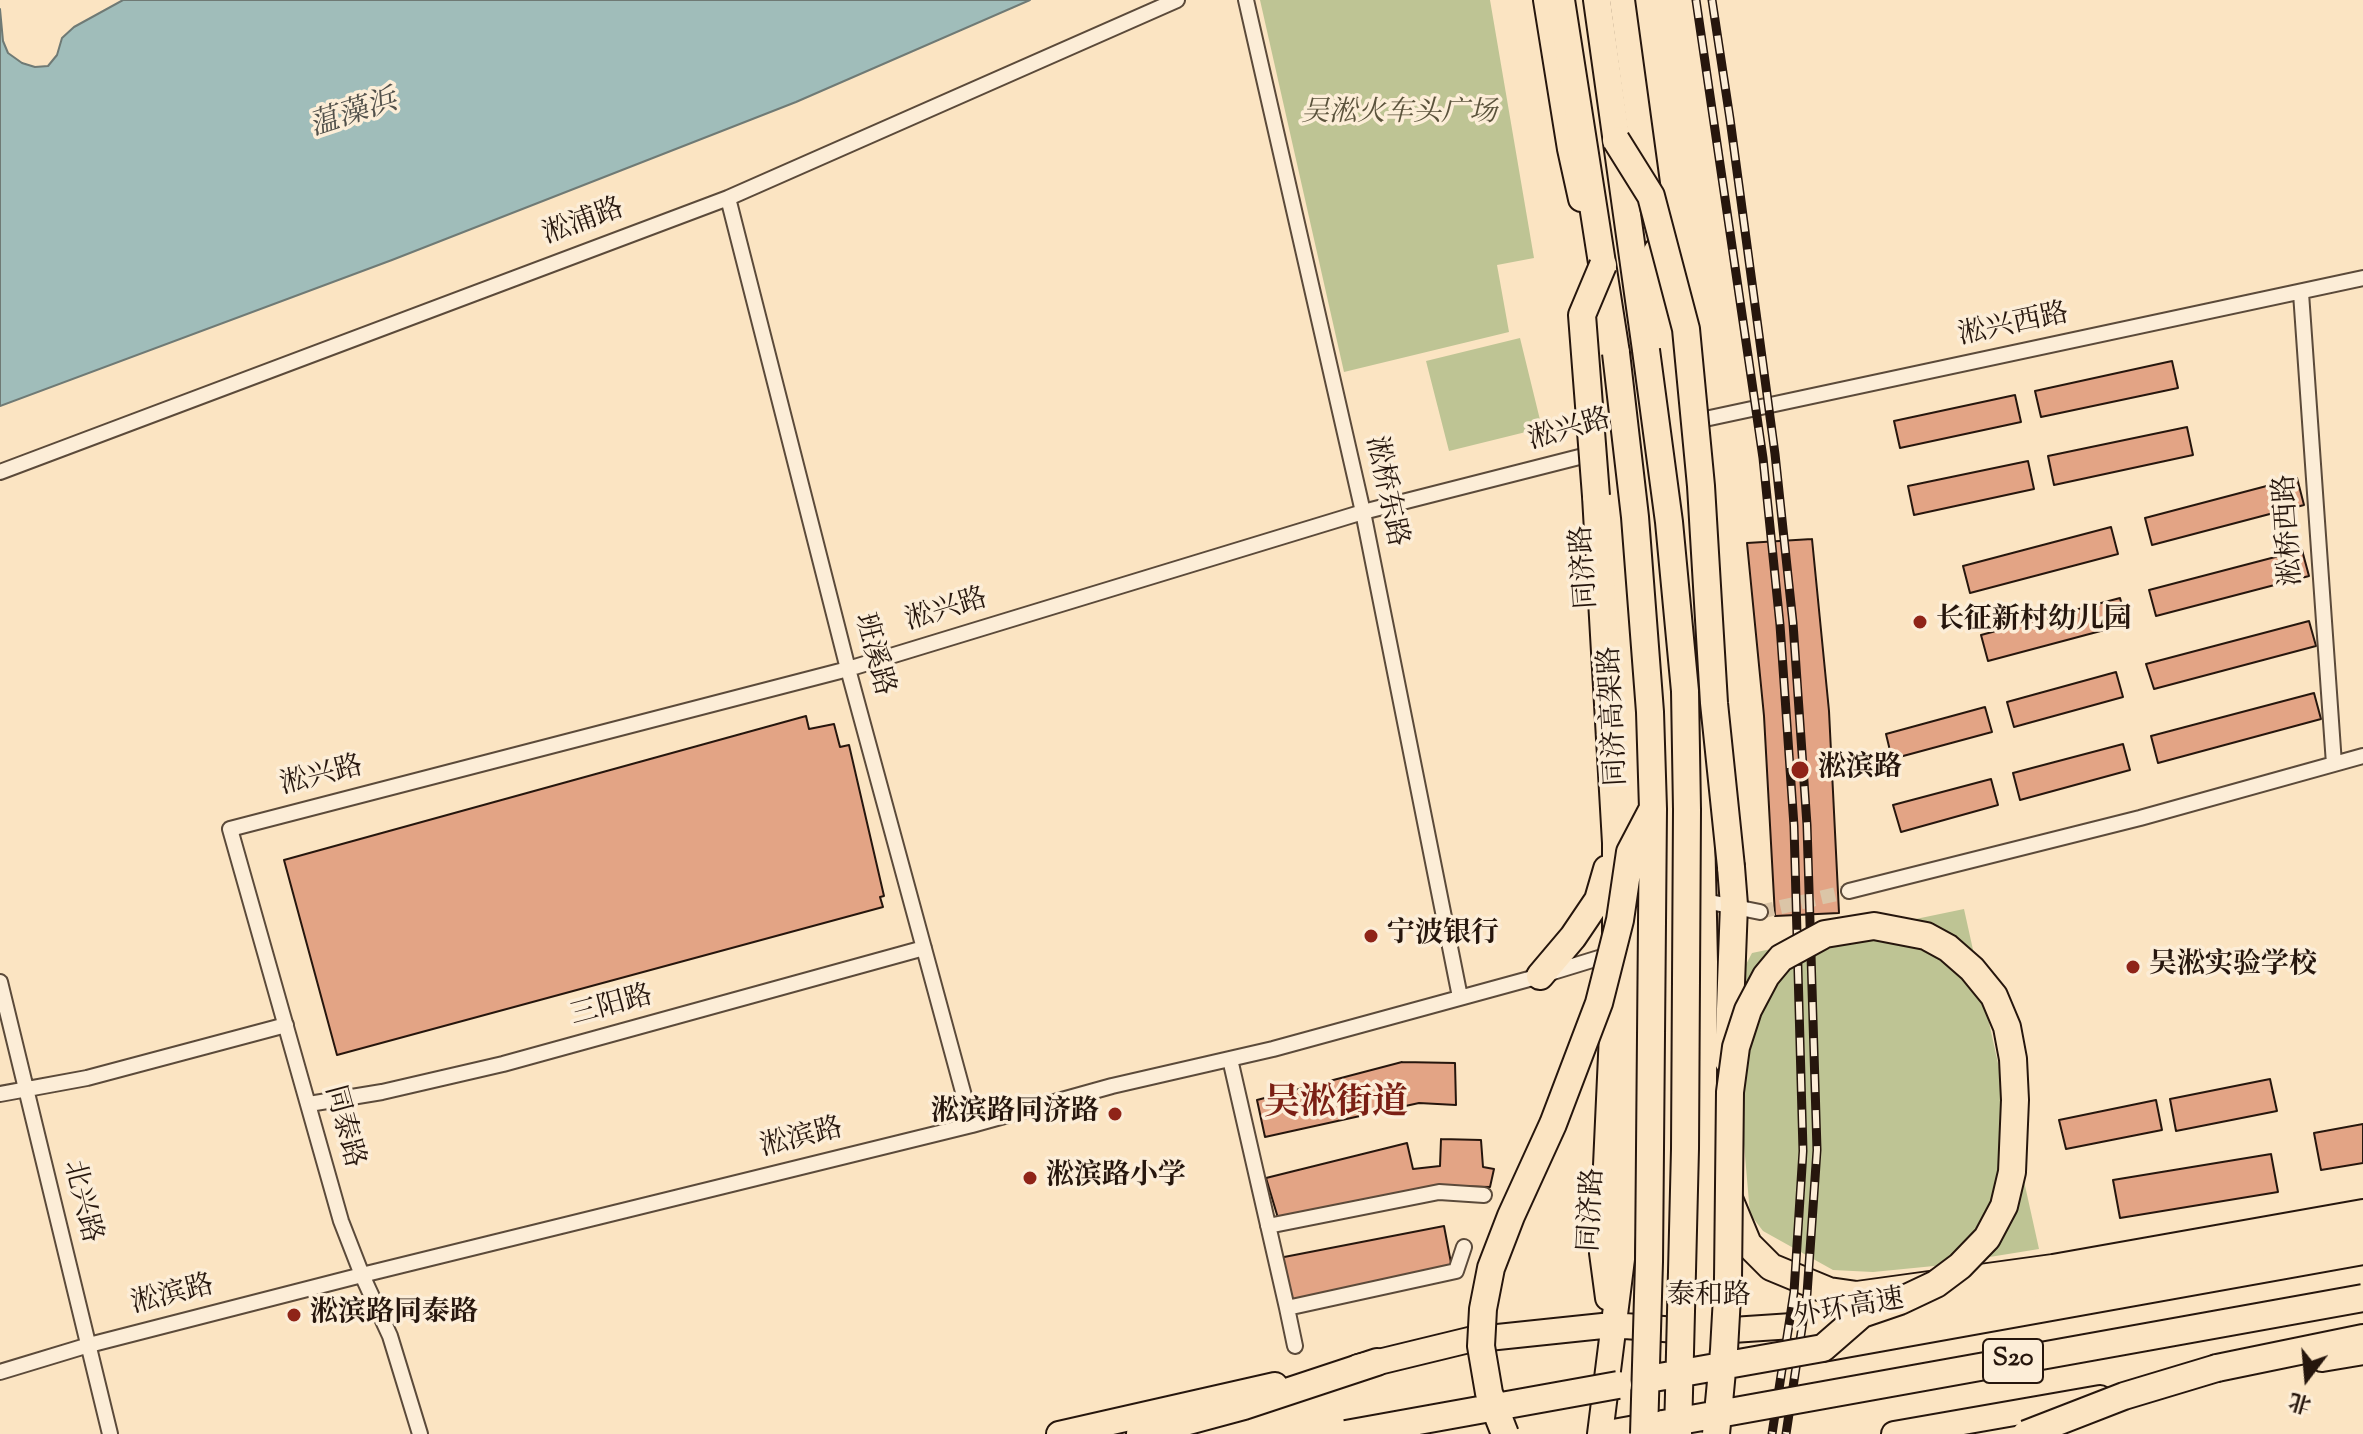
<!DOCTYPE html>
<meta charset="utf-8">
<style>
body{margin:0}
#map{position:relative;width:2363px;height:1434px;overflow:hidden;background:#fbe4c2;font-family:"Sorts Mill Goudy","Noto Serif SC",serif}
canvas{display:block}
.north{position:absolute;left:2267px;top:1338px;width:80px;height:80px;-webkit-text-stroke:6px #fcedd7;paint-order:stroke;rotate:196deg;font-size:22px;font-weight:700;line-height:32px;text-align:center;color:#26160d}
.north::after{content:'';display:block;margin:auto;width:28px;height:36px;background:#26160d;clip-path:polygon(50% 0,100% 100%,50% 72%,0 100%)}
</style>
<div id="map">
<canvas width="2363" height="1434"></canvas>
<div class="north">北</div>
</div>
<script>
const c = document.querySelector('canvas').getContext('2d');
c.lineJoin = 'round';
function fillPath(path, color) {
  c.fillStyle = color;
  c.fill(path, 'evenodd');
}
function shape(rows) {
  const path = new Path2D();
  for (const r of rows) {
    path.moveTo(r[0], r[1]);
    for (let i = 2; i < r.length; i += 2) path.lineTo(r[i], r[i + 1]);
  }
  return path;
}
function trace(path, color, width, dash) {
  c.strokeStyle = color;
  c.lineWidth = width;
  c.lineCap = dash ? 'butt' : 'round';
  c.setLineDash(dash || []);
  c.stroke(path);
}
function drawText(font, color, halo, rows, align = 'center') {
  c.font = font + ' "Sorts Mill Goudy","Noto Serif SC",serif';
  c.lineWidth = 7;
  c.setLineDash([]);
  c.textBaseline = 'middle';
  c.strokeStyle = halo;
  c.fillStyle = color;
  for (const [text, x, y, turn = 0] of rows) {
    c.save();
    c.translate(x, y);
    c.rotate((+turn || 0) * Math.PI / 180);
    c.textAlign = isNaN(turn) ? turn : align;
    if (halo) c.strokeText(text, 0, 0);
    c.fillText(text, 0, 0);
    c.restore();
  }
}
const green = shape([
 [1260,0,1490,0,1534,258,1497,265,1509,332,1344,372],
 [1520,338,1542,428,1449,451,1426,361],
 [1964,909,2039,1249,1934,1266,1873,1272,1833,1270,1763,1231,1750,1214,1731,993,1752,953]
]);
const water = shape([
 [123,0,1030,0,796,102,392,260,0,406,0,9,3,41,8,53,22,63,35,67,48,66,57,55,62,38,74,27,123,0]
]);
const building = shape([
 [2172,361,2178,388,2041,417,2035,391,2172,361],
 [2015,395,2021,422,1900,448,1894,421,2015,395],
 [2187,427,2193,455,2054,485,2048,456,2187,427],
 [2028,461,2034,489,1914,515,1908,486,2028,461],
 [2297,478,2304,505,2152,545,2145,518,2297,478],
 [2111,527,2118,554,1970,593,1963,566,2111,527],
 [1812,539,1829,711,1839,913,1775,916,1764,716,1747,543,1812,539],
 [2302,550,2309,576,2156,616,2149,590,2302,550],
 [2120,598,2127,624,1988,661,1981,635,2120,598],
 [2309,621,2316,646,2154,689,2146,664,2309,621],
 [2116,672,2123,697,2014,727,2007,702,2116,672],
 [2314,693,2321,719,2158,763,2151,736,2314,693],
 [1985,707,1992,732,1892,759,1886,734,1985,707],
 [806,716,809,729,834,724,840,747,849,745,884,896,880,897,883,907,337,1055,284,860,806,716],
 [2123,744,2130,770,2020,800,2013,773,2123,744],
 [1991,779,1998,805,1901,832,1893,805,1991,779],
 [1402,1062,1455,1063,1456,1105,1419,1103,1265,1137,1257,1100,1402,1062],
 [2270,1079,2277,1111,2176,1131,2170,1099,2270,1079],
 [2156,1100,2162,1130,2066,1149,2059,1120,2156,1100],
 [2363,1124,2363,1163,2321,1170,2314,1133,2363,1124],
 [1441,1139,1481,1140,1483,1167,1494,1169,1490,1187,1446,1186,1414,1190,1278,1218,1266,1178,1407,1143,1413,1169,1440,1166,1441,1139],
 [2271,1154,2278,1192,2120,1218,2113,1180,2271,1154],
 [1444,1226,1452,1268,1289,1304,1279,1258,1444,1226]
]);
const streetTunnel = shape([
 [1760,912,1849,891]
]);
const street = shape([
 [1246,0,1363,512,1460,997],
 [728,198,848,669,972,1125],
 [2301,293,2334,764],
 [1691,422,2363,278],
 [0,472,728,198,1177,0],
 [1849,891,2140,818,2363,756],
 [1705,901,1760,912],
 [0,982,110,1434],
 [1230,1059,1287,1308,1456,1271,1464,1247],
 [0,1094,87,1078,286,1025],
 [309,1104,382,1092,503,1064,924,948],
 [1268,1226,1439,1192,1484,1195],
 [1287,1308,1295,1346],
 [0,1372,89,1345,362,1275,972,1125,1112,1086,1273,1049,1540,976,1615,953],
 [420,1434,390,1336,362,1275,341,1221,230,829,848,669,1363,512,1599,452]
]);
const primary = shape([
 [1546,0,1570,149,1581,199],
 [1622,0,1648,191],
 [1656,251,1690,569,1700,738,1705,962,1701,1434],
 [1594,286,1609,450,1631,761,1632,852],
 [1608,1298,1602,1253,1615,968],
 [2322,1359,2363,1352],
 [1358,1367,1469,1340,1612,1325,1702,1332,1883,1320,2363,1232],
 [1059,1434,1275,1385],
 [1600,1434,1622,1259,1634,978,1633,889],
 [1894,1434,2100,1398]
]);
const highway = shape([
 [1561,0,1616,353],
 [1597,0,1646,350],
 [1596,496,1616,843,1616,953,1634,978],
 [1540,976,1573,937,1598,900,1607,869],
 [1728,1061,1734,905,1731,867],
 [1728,1196,1748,1244,1771,1267,1829,1291,1857,1295,2053,1268,2363,1213],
 [1941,1309,2005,1286],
 [1823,1348,2363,1251],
 [2217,1368,2363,1338],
 [1140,1434,1244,1406,1377,1362],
 [1608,1434,1663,1424]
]);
const rail = shape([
 [1696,0,1763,458,1780,625,1794,826,1803,1151,1794,1292,1772,1434],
 [1712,0,1730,119,1775,454,1793,623,1807,825,1817,1150,1807,1294,1786,1434]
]);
const highwayBridge = shape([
 [1616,140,1651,196,1686,329,1701,486,1714,703,1731,867],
 [1646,350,1669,522,1685,691,1687,810,1685,1149,1678,1434],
 [1616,353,1635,517,1650,712,1653,809,1649,1262,1644,1434],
 [1596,496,1582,315,1603,265],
 [1654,1378,1823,1348,1862,1314,1900,1301,1936,1284,1960,1266,1987,1238,2004,1206,2012,1172,2015,1100,2013,1059,2007,1027,1994,996,1972,969,1948,948,1926,936,1874,926,1825,934,1781,958,1766,976,1748,1010,1736,1047,1730,1092,1728,1279,1724,1350,1716,1434],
 [1663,1424,2363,1298],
 [1346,1434,1618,1385],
 [1505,1434,1489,1393,1481,1346,1483,1309,1491,1268,1511,1216,1553,1124,1599,1003,1620,920,1630,852,1651,812],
 [2026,1434,2124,1396,2217,1368]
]);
const markers = [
 [1920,622,8,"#8f2418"],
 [1800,770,10,"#8f2418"],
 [1371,936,8,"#8f2418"],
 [2133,967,8,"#8f2418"],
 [1115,1114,8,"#8f2418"],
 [1030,1178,8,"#8f2418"],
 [294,1315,8,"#8f2418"]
];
const shields = [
 [2013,1361,60]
];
const shieldNames = [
 ["S20",2013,1361]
];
const parkNames = [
 ["吴淞火车头广场",1399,115]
];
const streetNames = [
 ["淞浦路",584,224,-20],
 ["淞兴西路",2014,327,-12],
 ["淞兴路",1570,432,-16],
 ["淞桥东路",1384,492,78],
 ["淞桥西路",2291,530,-94],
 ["同济路",1587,567,-94],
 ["淞兴路",947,612,-17],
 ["班溪路",872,655,75],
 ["同济高架路",1616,716,-93],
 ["淞兴路",322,778,-14],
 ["三阳路",612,1008,-15],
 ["同泰路",342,1127,75],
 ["淞滨路",802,1140,-14],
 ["北兴路",80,1202,76],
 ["同济路",1594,1210,-87],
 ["淞滨路",173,1297,-14],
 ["泰和路",1709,1298],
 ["外环高速",1849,1311,-10]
];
const poiNames = [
 ["长征新村幼儿园",1936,622],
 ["淞滨路",1818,770],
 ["宁波银行",1387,936],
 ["吴淞实验学校",2149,967],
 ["淞滨路同济路",1099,1114,"right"],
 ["淞滨路小学",1046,1178],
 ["淞滨路同泰路",310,1315]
];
const waterNames = [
 ["蕰藻浜",354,116,-18]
];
const districtNames = [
 ["吴淞街道",1336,1107]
];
fillPath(green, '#bec494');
fillPath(water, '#a0bdba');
trace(water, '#6f7a75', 2);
fillPath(building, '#e3a485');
trace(building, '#26160d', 2);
trace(streetTunnel, '#dbc5a7', 14, [14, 7]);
trace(street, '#5b4a3a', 18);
trace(primary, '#26160d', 28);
trace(highway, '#26160d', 30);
trace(street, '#fcedd7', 14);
trace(primary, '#fbe4c2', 24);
trace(highway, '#fbe4c2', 26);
trace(rail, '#26160d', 9);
trace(rail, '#fcedd7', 6, [18]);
trace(highwayBridge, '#26160d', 30, []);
trace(highwayBridge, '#fbe4c2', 26);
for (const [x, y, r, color] of markers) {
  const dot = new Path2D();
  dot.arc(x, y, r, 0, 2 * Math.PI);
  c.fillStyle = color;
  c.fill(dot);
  trace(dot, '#fcedd7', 3);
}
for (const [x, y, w] of shields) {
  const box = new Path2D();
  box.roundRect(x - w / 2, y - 22, w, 44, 6);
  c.fillStyle = '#fcedd7';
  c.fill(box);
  trace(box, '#26160d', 2);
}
drawText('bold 26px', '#26160d', null, shieldNames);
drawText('italic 28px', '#5b533c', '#fcedd7', parkNames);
drawText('28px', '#26160d', '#fcedd7', streetNames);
drawText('bold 28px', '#26160d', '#fcedd7', poiNames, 'left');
drawText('italic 30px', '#51504a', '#fcedd7', waterNames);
drawText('bold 36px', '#7a1f14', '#fcedd7', districtNames);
</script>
